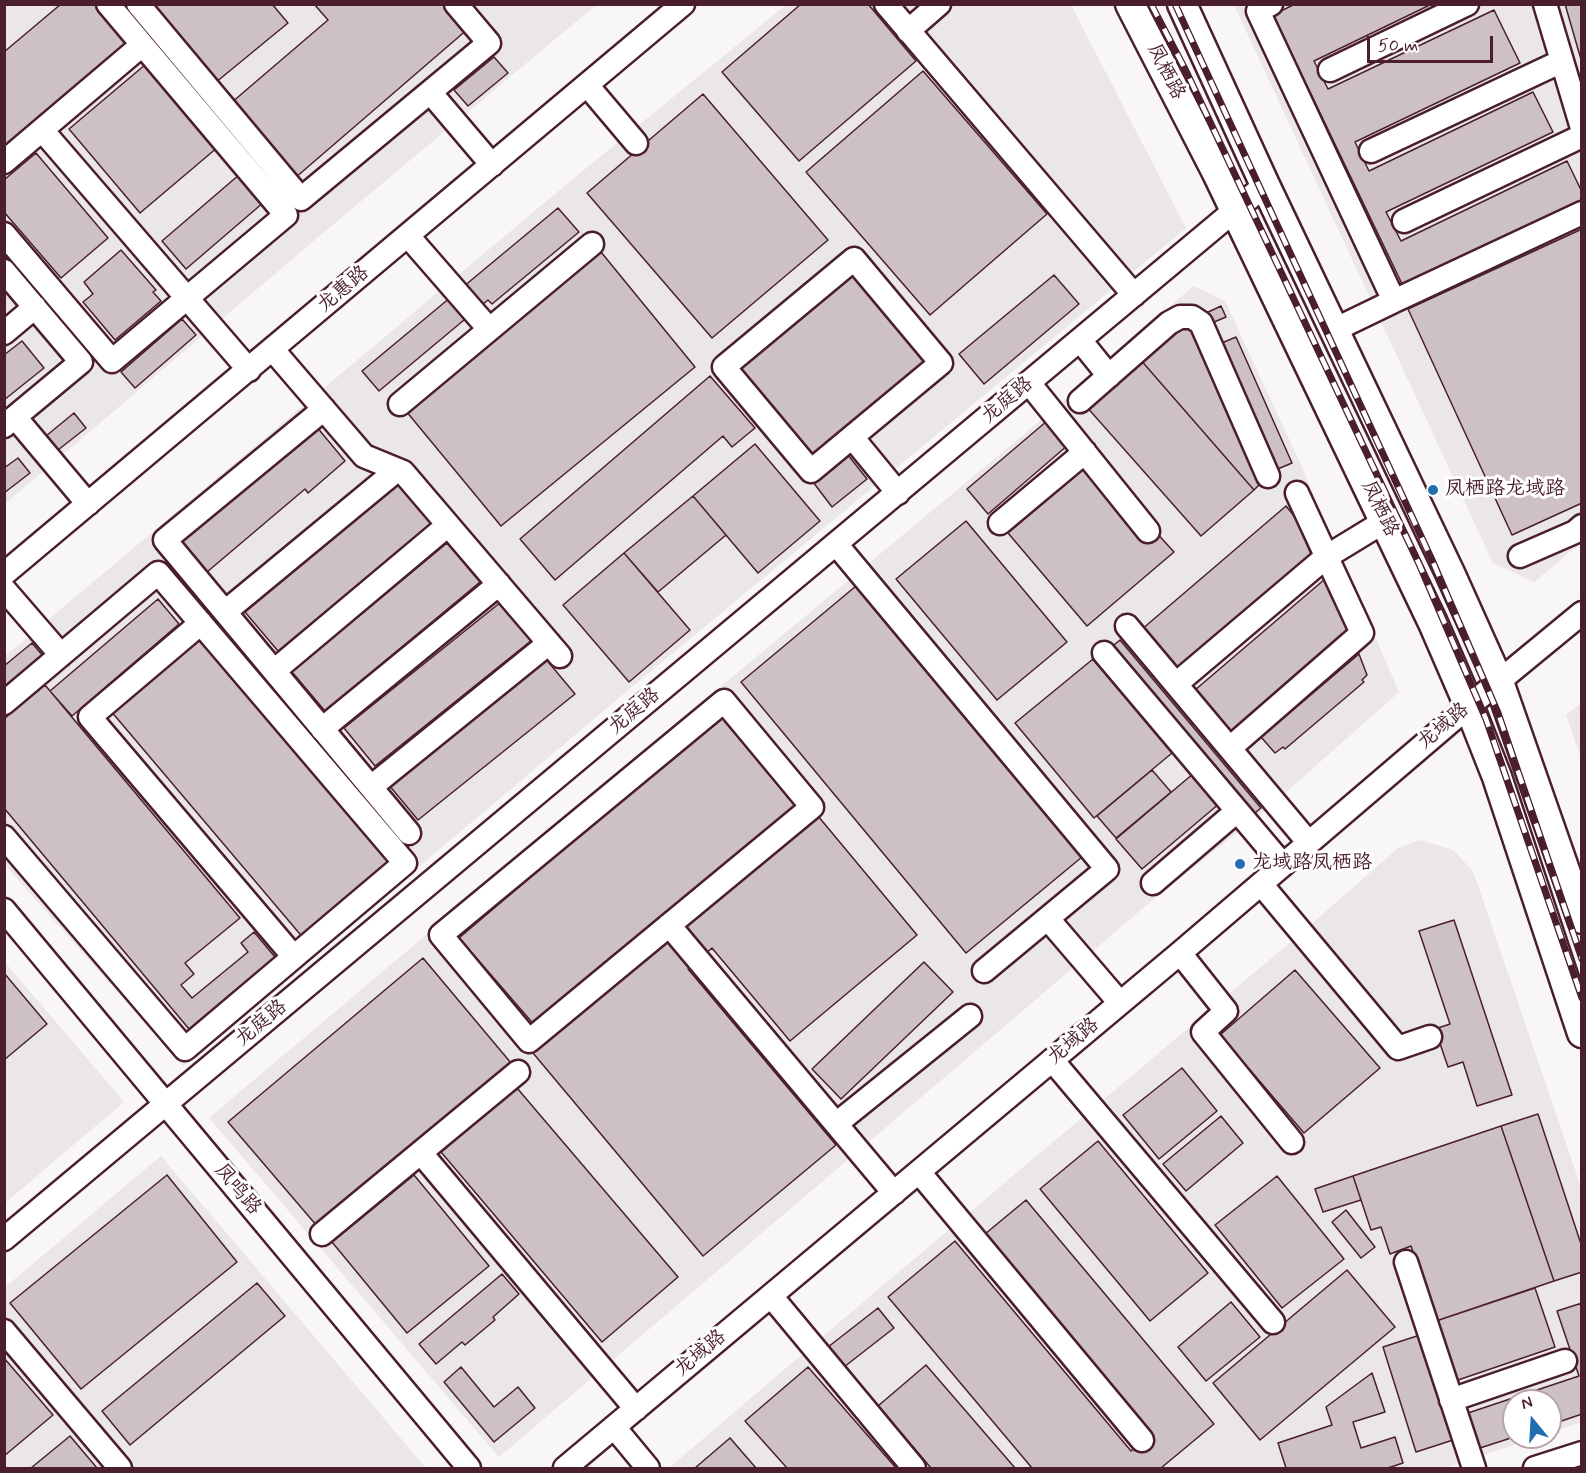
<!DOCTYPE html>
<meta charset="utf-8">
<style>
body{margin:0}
#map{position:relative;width:1586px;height:1473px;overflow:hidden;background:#f8f6f7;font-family:Mynerve,sans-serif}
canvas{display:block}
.frame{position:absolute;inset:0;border:6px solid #4a1f2b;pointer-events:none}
.north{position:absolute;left:1502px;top:1389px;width:60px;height:60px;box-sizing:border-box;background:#fff;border:2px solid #b7a5aa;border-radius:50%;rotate:342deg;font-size:16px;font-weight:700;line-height:24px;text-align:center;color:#4a1f2b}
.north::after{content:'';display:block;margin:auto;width:21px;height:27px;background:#1f6fb2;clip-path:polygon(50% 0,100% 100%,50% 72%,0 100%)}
.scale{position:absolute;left:1367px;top:36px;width:126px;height:27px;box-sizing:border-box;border:3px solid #4a1f2b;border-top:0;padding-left:8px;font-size:18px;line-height:21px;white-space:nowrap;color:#4a1f2b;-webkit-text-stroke:4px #fff;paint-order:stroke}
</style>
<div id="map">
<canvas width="1586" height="1473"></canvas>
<div class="frame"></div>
<div class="north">N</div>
<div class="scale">50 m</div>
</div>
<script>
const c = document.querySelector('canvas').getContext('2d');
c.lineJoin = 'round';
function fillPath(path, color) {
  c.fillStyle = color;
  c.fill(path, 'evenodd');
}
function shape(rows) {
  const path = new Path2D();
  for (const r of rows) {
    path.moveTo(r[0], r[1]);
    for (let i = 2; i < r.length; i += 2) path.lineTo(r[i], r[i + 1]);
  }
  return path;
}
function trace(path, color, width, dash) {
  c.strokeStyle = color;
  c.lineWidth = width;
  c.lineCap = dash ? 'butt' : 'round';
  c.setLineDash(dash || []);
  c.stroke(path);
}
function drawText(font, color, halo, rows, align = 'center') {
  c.font = font + ' Mynerve,"LXGW WenKai TC",sans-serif';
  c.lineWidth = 6;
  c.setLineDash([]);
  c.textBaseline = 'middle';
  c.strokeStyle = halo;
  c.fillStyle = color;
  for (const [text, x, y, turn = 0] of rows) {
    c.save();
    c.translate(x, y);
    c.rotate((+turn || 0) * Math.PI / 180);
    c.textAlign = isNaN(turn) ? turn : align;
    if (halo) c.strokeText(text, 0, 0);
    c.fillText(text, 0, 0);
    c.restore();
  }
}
const built = shape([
 [5,5,596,5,323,233,5,504],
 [786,5,1071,5,1186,228,621,696,183,1066,5,865,4,657,556,193],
 [1234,5,1581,5,1581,543,1534,582,1493,563],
 [1193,286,1225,301,1301,465,1399,692,1267,809,1155,898,499,1457,209,1118,725,683,1064,401],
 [1581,703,1581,758,1566,715],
 [1421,840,1453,850,1473,871,1581,1187,1581,1422,1550,1433,1550,1401,1514,1401,1514,1437,1538,1437,1444,1468,669,1468,875,1292,1293,940,1398,848],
 [4,961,124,1102,5,1203,4,1203],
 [161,1156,426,1468,5,1468,4,1288]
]);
const building = shape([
 [61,4,94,4,128,45,4,147,4,52,61,4],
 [149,4,272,4,288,23,215,83,149,4],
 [314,4,449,4,469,28,295,178,231,103,328,20,314,4],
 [801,4,868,4,916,61,799,161,722,72,801,4],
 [1295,4,1432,4,1314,61,1328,89,1494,10,1520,63,1355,142,1369,171,1533,92,1553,132,1386,212,1401,241,1567,161,1582,192,1582,203,1404,288,1273,15,1295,4],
 [1565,4,1582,4,1582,63,1565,4],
 [494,57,508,73,468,106,454,90,494,57],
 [146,64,218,147,140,213,69,129,146,64],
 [923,71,1047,214,930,315,806,172,923,71],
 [703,94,828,240,712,338,587,193,703,94],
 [36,153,108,238,61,278,4,212,4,180,36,153],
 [240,174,264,202,186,269,162,241,240,174],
 [558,208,579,232,492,304,488,300,379,391,362,371,558,208],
 [1582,229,1582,503,1512,535,1408,309,1582,229],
 [121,250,156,290,153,292,161,301,115,340,83,302,93,294,84,282,121,250],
 [601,252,695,367,501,526,406,411,601,252],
 [852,271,927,359,812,457,736,368,852,271],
 [1054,275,1079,304,984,384,959,354,1054,275],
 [1221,306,1226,317,1207,325,1202,315,1221,306],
 [182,319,196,335,135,388,121,372,182,319],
 [1180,327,1192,329,1263,481,1254,490,1139,358,1180,327],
 [1236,337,1292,463,1273,471,1217,345,1236,337],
 [22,341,44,368,4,400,4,355,22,341],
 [1139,358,1254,490,1201,536,1085,405,1139,358],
 [710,376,755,428,732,447,723,436,555,580,520,539,710,376],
 [74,413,86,428,58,450,46,436,74,413],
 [1047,421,1068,445,988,514,967,489,1047,421],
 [316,426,345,461,308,493,305,489,207,572,181,541,316,426],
 [755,444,820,521,758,573,693,496,755,444],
 [848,455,867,479,832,507,813,482,848,455],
 [18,458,30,473,4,493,4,468,18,458],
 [1084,469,1154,530,1174,552,1087,626,1008,533,1084,469],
 [400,483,433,522,278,651,245,612,400,483],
 [693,496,726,535,658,592,624,553,693,496],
 [1286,506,1295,517,1311,554,1175,670,1141,630,1286,506],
 [966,521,1067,642,997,700,896,579,966,521],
 [447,543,480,582,325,711,292,672,447,543],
 [624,553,690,630,629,682,563,605,624,553],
 [1325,579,1350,630,1232,732,1195,690,1325,579],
 [856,586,1082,857,966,953,741,682,856,586],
 [158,599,179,624,72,716,50,691,158,599],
 [501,602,532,640,375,766,344,728,501,602],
 [198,636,393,866,305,940,110,710,198,636],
 [1120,640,1261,808,1250,817,1109,649,1120,640],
 [32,643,43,656,4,688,4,666,32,643],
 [1359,654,1367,675,1362,680,1364,682,1285,749,1283,747,1275,753,1261,737,1359,654],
 [545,658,575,694,418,820,388,784,545,658],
 [1093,659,1172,753,1094,818,1015,723,1093,659],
 [45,685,240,918,185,963,194,974,181,985,192,998,248,952,241,943,254,932,275,957,189,1029,4,808,4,719,45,685],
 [720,716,797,806,537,1028,459,938,720,716],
 [1152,770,1171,792,1116,838,1097,816,1152,770],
 [1194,773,1220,803,1142,869,1116,839,1194,773],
 [818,816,917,935,790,1041,712,948,688,969,836,1145,703,1256,533,1053,818,816],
 [1454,920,1512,1095,1477,1106,1463,1062,1448,1067,1435,1029,1450,1024,1419,931,1454,920],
 [423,958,511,1063,317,1226,228,1122,423,958],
 [924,962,953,992,841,1099,812,1069,924,962],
 [1295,970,1380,1068,1304,1133,1220,1035,1295,970],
 [4,973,47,1024,4,1060,4,973],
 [1182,1068,1217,1111,1159,1159,1123,1115,1182,1068],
 [517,1088,678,1277,602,1342,441,1152,517,1088],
 [1538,1114,1582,1247,1582,1272,1554,1281,1501,1126,1538,1114],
 [1221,1116,1243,1143,1186,1191,1163,1164,1221,1116],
 [1501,1126,1554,1281,1436,1321,1411,1246,1390,1254,1381,1227,1371,1230,1353,1176,1501,1126],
 [1098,1141,1208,1273,1150,1321,1040,1189,1098,1141],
 [167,1175,237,1262,81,1389,10,1303,167,1175],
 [414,1175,489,1266,407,1333,332,1242,414,1175],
 [1277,1176,1344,1259,1282,1308,1215,1225,1277,1176],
 [1353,1176,1361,1200,1323,1212,1315,1189,1353,1176],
 [1026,1200,1214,1424,1161,1468,1032,1468,888,1297,955,1241,1131,1451,1152,1433,985,1234,1026,1200],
 [1346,1210,1375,1247,1361,1258,1332,1222,1346,1210],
 [1347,1270,1395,1327,1260,1440,1213,1383,1347,1270],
 [502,1274,519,1294,493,1317,495,1320,465,1345,462,1342,436,1364,419,1344,502,1274],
 [257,1283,285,1316,130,1445,102,1411,257,1283],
 [1535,1288,1555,1347,1458,1380,1436,1321,1535,1288],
 [1231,1302,1260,1337,1206,1381,1178,1347,1231,1302],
 [1582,1303,1582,1414,1550,1425,1550,1401,1514,1401,1514,1437,1480,1448,1468,1413,1579,1376,1557,1311,1582,1303],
 [878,1308,894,1328,844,1367,828,1347,878,1308],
 [1420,1335,1453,1440,1416,1452,1383,1347,1420,1335],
 [4,1358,53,1415,4,1456,4,1358],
 [926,1365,1015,1468,931,1468,878,1406,926,1365],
 [461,1367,494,1407,518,1387,535,1408,494,1442,444,1382,461,1367],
 [808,1367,896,1468,787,1468,745,1421,808,1367],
 [1372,1373,1385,1412,1353,1422,1361,1448,1395,1437,1403,1463,1388,1468,1286,1468,1278,1443,1332,1425,1326,1407,1372,1373],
 [70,1436,97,1468,31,1468,70,1436],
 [730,1438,756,1468,695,1468,730,1438]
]);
const minor = shape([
 [138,4,301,199,489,43,456,4],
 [886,4,1134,295],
 [1271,4,1258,11,1394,301,1582,213],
 [1545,4,1582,128],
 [908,31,939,4],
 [1330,70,1467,4],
 [587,85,636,143],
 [430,92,492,165],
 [42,130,249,370],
 [1371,151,1562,61],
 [4,162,142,45],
 [1404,221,1582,136],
 [4,234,112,361,286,215,108,4],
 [408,236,489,329],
 [854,259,941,363,811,471,724,367,854,259],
 [4,271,81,362,4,426],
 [1334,330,1394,301],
 [4,333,35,307],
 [1080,340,1109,376],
 [273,350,364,456,403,472,560,656],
 [1029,383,1148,531],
 [1080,401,1169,323,1180,317,1192,317,1201,323,1268,476],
 [400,404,592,244],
 [324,409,165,540,409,833],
 [15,417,88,504],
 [852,437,898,493],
 [1000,523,1085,452],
 [836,544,1107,869,984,971],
 [1520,556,1575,532,1582,526],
 [4,574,683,4],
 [4,589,61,655],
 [225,612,397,470],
 [201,623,90,717,294,957],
 [1127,626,1309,843],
 [1104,653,1283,865],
 [274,671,448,525],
 [1176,684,1326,557,1385,521],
 [724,701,812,807,529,1041,441,935,724,701],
 [4,703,158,573,405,863,185,1049,4,837],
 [322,729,499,584],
 [1230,748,1362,633,1297,493],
 [371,787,549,643],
 [1153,883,1237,811],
 [1261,884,1398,1048,1430,1037],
 [4,910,469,1468],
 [1048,919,1120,1003],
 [669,925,894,1193],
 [1180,953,1226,1011,1203,1032,1292,1142],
 [1052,1060,1273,1322],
 [836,1124,970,1016],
 [421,1153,636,1409],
 [919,1172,1142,1440],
 [322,1234,518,1072],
 [4,1239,1265,185],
 [1406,1262,1474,1468],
 [771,1296,914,1468],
 [4,1331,120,1468],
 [1451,1400,1565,1361],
 [614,1427,648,1468],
 [565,1468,1180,953,1469,706,1582,613],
 [1535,1468,1582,1453]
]);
const major = shape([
 [1130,4,1217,173,1433,623,1469,706,1497,777,1582,1033],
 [1182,4,1265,185,1450,573,1499,682,1582,919]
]);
const rail = shape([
 [1151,4,1185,69,1420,566,1486,719,1582,998],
 [1175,4,1432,560,1498,713,1582,959]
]);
const markers = [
 [1433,490,6,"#1f6fb2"],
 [1240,864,6,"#1f6fb2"]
];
const streetNames = [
 ["凤栖路",1165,72,63],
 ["龙惠路",344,290,-40],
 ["龙庭路",1008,401,-40],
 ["凤栖路",1379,509,64],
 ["龙庭路",635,712,-40],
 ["龙域路",1444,727,-40],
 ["龙庭路",262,1024,-40],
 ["龙域路",1074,1042,-40],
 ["凤鸣路",237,1190,50],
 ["龙域路",701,1354,-40]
];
const poiNames = [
 ["凤栖路龙域路",1445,490],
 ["龙域路凤栖路",1252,864]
];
fillPath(built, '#ebe6e8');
fillPath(building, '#cdc1c4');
trace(building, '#4a1f2b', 1.5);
trace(minor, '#4a1f2b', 27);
trace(major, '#4a1f2b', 33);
trace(minor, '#fff', 22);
trace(major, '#fff', 28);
trace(rail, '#4a1f2b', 7);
trace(rail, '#fff', 4.5, [14]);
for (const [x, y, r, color] of markers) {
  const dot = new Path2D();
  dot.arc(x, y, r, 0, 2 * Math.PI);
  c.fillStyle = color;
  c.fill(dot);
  trace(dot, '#fff', 2);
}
drawText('20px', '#4a1f2b', '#fff', streetNames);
drawText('20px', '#4a1f2b', '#fff', poiNames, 'left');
</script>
